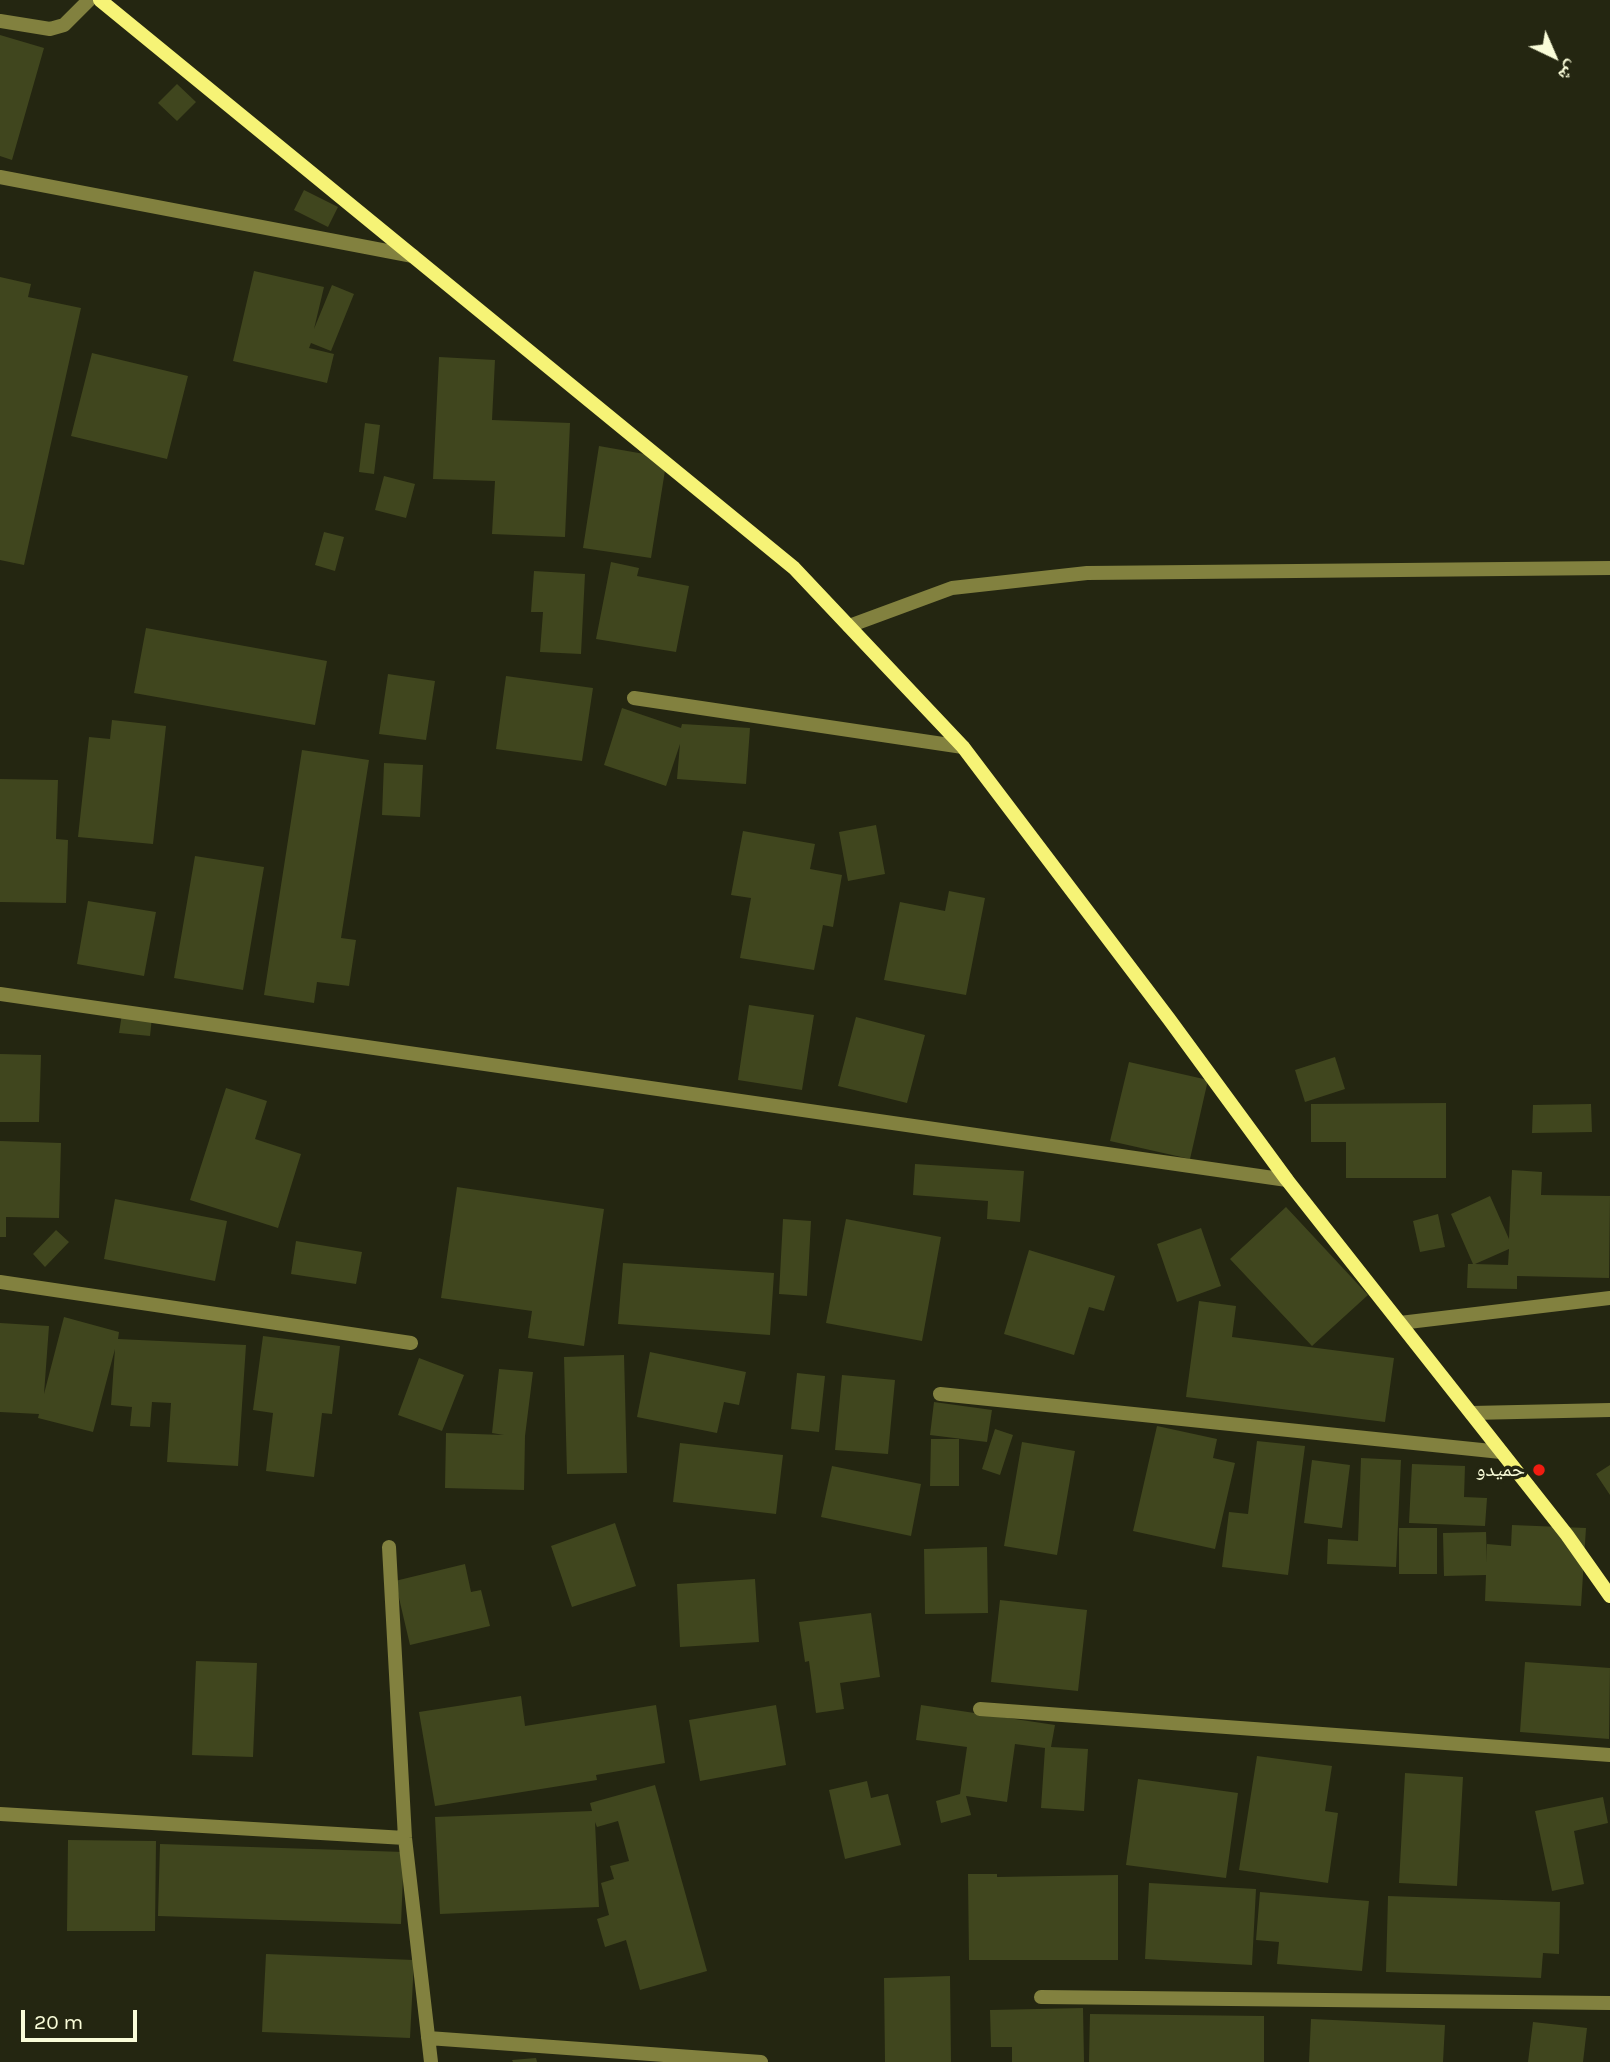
<!DOCTYPE html>
<meta charset="utf-8">
<style>
body{margin:0}
#map{position:relative;width:1610px;height:2062px;overflow:hidden;background:#242611;font-family:Karla,"Noto Naskh Arabic",sans-serif}
canvas{display:block}
.north{position:absolute;left:1519px;top:21px;width:70px;height:70px;-webkit-text-stroke:5px #242611;paint-order:stroke;rotate:136deg;font-size:19px;font-weight:700;line-height:28px;text-align:center;color:#fafdd9}
.north::after{content:'';display:block;margin:auto;width:24px;height:32px;background:#fafdd9;clip-path:polygon(50% 0,100% 100%,50% 72%,0 100%)}
.scale{position:absolute;left:21px;top:2010px;width:116px;height:32px;box-sizing:border-box;border:4px solid #fafdd9;border-top:0;padding-left:9px;font-size:21px;line-height:24px;white-space:nowrap;color:#fafdd9;-webkit-text-stroke:5px #242611;paint-order:stroke}
</style>
<div id="map">
<canvas width="1610" height="2062"></canvas>
<div class="north">ش</div>
<div class="scale">20 m</div>
</div>
<script>
const c = document.querySelector('canvas').getContext('2d');
c.lineJoin = 'round';
function fillPath(path, color) {
  c.fillStyle = color;
  c.fill(path, 'evenodd');
}
function shape(rows) {
  const path = new Path2D();
  for (const r of rows) {
    path.moveTo(r[0], r[1]);
    for (let i = 2; i < r.length; i += 2) path.lineTo(r[i], r[i + 1]);
  }
  return path;
}
function trace(path, color, width, dash) {
  c.strokeStyle = color;
  c.lineWidth = width;
  c.lineCap = dash ? 'butt' : 'round';
  c.setLineDash(dash || []);
  c.stroke(path);
}
function drawText(font, color, halo, rows, align = 'center') {
  c.font = font + ' Karla,"Noto Naskh Arabic",sans-serif';
  c.lineWidth = 7;
  c.setLineDash([]);
  c.textBaseline = 'middle';
  c.strokeStyle = halo;
  c.fillStyle = color;
  for (const [text, x, y, turn = 0] of rows) {
    c.save();
    c.translate(x, y);
    c.rotate((+turn || 0) * Math.PI / 180);
    c.textAlign = isNaN(turn) ? turn : align;
    if (halo) c.strokeText(text, 0, 0);
    c.fillText(text, 0, 0);
    c.restore();
  }
}
const building = shape([
 [0,35,44,48,12,160,0,156],
 [177,84,196,102,177,121,158,103],
 [304,190,338,207,328,227,294,210],
 [254,271,324,287,314,329,332,285,354,294,331,351,311,343,309,348,334,354,327,383,233,361],
 [0,277,31,284,28,297,81,308,24,565,0,560],
 [92,353,188,376,167,459,71,436],
 [439,357,495,360,492,420,570,423,565,537,492,534,495,481,433,479],
 [365,423,380,425,374,474,359,472],
 [599,446,667,458,651,558,583,548],
 [384,476,415,484,406,518,375,510],
 [324,532,344,537,335,571,315,565],
 [611,562,639,568,637,576,689,586,676,652,596,639],
 [534,571,585,574,581,654,540,652,543,612,531,612],
 [146,628,327,661,315,725,134,693],
 [388,674,435,681,426,740,379,734],
 [506,676,593,688,582,761,496,749],
 [622,708,681,728,682,724,750,728,746,784,677,779,680,744,666,786,604,765],
 [112,720,166,726,153,844,78,837,89,737,110,739],
 [302,750,369,760,341,938,356,940,349,986,317,982,314,1003,264,995],
 [384,763,423,765,420,817,382,815],
 [0,779,58,780,56,839,68,840,66,903,0,902],
 [876,825,885,874,848,881,839,832],
 [743,831,815,844,810,869,842,875,833,927,823,925,814,970,740,958,751,898,731,895],
 [195,856,264,867,243,990,174,978],
 [949,891,985,898,966,995,884,980,900,902,945,911],
 [88,901,156,912,144,976,77,964],
 [749,1005,814,1015,802,1090,738,1080],
 [122,1014,152,1017,150,1036,119,1033],
 [856,1017,925,1035,907,1103,838,1086],
 [0,1054,41,1055,39,1122,0,1122],
 [1335,1057,1345,1089,1305,1102,1295,1070],
 [1129,1062,1208,1080,1190,1159,1110,1141],
 [226,1088,267,1101,255,1139,301,1154,278,1228,190,1200],
 [1446,1103,1446,1178,1346,1178,1346,1142,1311,1142,1311,1104],
 [1591,1104,1592,1132,1532,1133,1533,1105],
 [0,1141,61,1143,59,1218,6,1217,6,1237,0,1237],
 [915,1164,1024,1171,1020,1222,987,1219,988,1201,913,1195],
 [1512,1170,1542,1172,1541,1195,1610,1196,1609,1278,1517,1276,1517,1289,1467,1288,1468,1264,1473,1264,1451,1214,1490,1196,1509,1239],
 [1509,1249,1508,1265,1475,1264],
 [457,1187,604,1209,584,1346,528,1338,532,1311,441,1298],
 [115,1199,227,1221,215,1281,104,1259],
 [1286,1207,1368,1295,1312,1346,1230,1259],
 [1438,1214,1445,1247,1420,1252,1413,1221],
 [783,1219,811,1221,807,1296,779,1294],
 [846,1219,941,1237,922,1341,826,1323],
 [1201,1228,1221,1286,1177,1302,1157,1244],
 [56,1230,69,1242,45,1267,33,1254],
 [296,1241,362,1252,356,1284,291,1274],
 [1029,1250,1115,1276,1104,1311,1089,1307,1074,1355,1004,1334],
 [623,1263,774,1273,770,1335,618,1324],
 [1199,1301,1236,1306,1232,1337,1394,1358,1385,1422,1186,1397],
 [64,1317,119,1332,118,1339,246,1345,238,1466,167,1462,171,1403,152,1402,150,1427,130,1426,132,1407,111,1405,115,1349,93,1432,38,1418,39,1414,0,1412,0,1323,49,1326,44,1394],
 [263,1336,340,1346,332,1414,322,1413,314,1477,266,1471,273,1413,253,1410],
 [650,1352,746,1372,739,1405,724,1402,717,1433,637,1417],
 [624,1355,627,1473,567,1474,564,1357],
 [419,1358,464,1375,442,1431,398,1415],
 [499,1369,533,1372,525,1436,524,1490,445,1488,446,1433,504,1435,492,1433],
 [797,1373,825,1376,819,1432,791,1429],
 [842,1375,895,1380,888,1454,835,1450],
 [934,1402,992,1410,987,1442,930,1435],
 [1157,1426,1217,1439,1213,1458,1235,1463,1215,1549,1133,1531],
 [995,1429,1013,1435,1000,1475,982,1469],
 [931,1439,959,1439,959,1486,930,1486],
 [1257,1441,1305,1446,1288,1575,1222,1567,1229,1512,1248,1514],
 [1022,1442,1075,1451,1057,1555,1004,1546],
 [680,1443,783,1455,776,1514,673,1502],
 [1361,1458,1401,1460,1396,1567,1327,1564,1328,1539,1358,1541],
 [1312,1460,1350,1465,1342,1528,1304,1523],
 [1412,1464,1465,1466,1464,1497,1487,1498,1485,1526,1409,1523],
 [1610,1465,1610,1495,1596,1474],
 [832,1466,921,1484,911,1536,821,1517],
 [615,1523,636,1586,572,1607,551,1546],
 [1512,1525,1586,1528,1581,1606,1485,1601,1486,1575,1444,1576,1443,1533,1486,1532,1487,1563,1487,1544,1511,1546],
 [1399,1528,1437,1528,1437,1574,1399,1574],
 [987,1547,988,1613,925,1614,924,1549],
 [465,1564,471,1592,481,1590,490,1626,410,1645,395,1581],
 [755,1579,759,1642,680,1647,677,1584],
 [1000,1600,1087,1610,1078,1691,991,1682],
 [871,1613,880,1677,840,1683,844,1709,816,1713,809,1661,805,1662,799,1622],
 [196,1661,257,1663,253,1757,192,1755],
 [1525,1662,1610,1668,1609,1739,1520,1732],
 [521,1696,525,1726,656,1705,665,1763,596,1775,597,1780,435,1806,419,1712],
 [776,1705,786,1765,700,1781,689,1720],
 [921,1705,1055,1725,1051,1747,1088,1749,1084,1811,1041,1808,1045,1748,1015,1744,1007,1802,966,1796,971,1815,941,1823,936,1801,960,1794,967,1747,916,1740],
 [1257,1756,1332,1766,1325,1811,1338,1813,1328,1883,1239,1870],
 [1405,1773,1463,1777,1457,1886,1399,1883],
 [1138,1779,1238,1793,1226,1878,1126,1865],
 [867,1781,871,1798,888,1794,901,1845,845,1859,829,1790],
 [655,1785,707,1971,640,1990,626,1940,605,1947,597,1919,609,1915,601,1883,614,1879,610,1866,629,1861,618,1821,597,1827,595,1822,599,1907,440,1914,435,1817,592,1811,590,1803],
 [1603,1797,1608,1823,1574,1831,1584,1884,1552,1891,1535,1811],
 [68,1840,156,1841,155,1931,67,1931],
 [160,1844,404,1852,401,1924,158,1916],
 [968,1874,997,1874,997,1877,1118,1875,1118,1960,969,1960],
 [1149,1883,1256,1889,1252,1965,1145,1959],
 [1260,1892,1369,1901,1362,1971,1277,1964,1279,1942,1256,1940],
 [1388,1896,1560,1902,1559,1954,1543,1953,1541,1978,1386,1972],
 [266,1954,414,1960,410,2038,262,2032],
 [950,1976,951,2062,885,2062,884,1978],
 [1083,2008,1084,2062,1012,2062,1012,2047,991,2047,990,2010],
 [1090,2014,1264,2016,1264,2062,1089,2062],
 [1311,2019,1445,2025,1443,2062,1309,2062],
 [1533,2022,1587,2028,1583,2062,1528,2062],
 [536,2058,537,2062,513,2062,512,2060]
]);
const street = shape([
 [0,21,50,29,64,25,89,0],
 [0,177,413,256],
 [849,626,952,588,1087,573,1610,568],
 [634,698,963,747],
 [0,994,1287,1180],
 [0,1282,411,1343],
 [1400,1323,1610,1298],
 [940,1394,1501,1452],
 [1471,1413,1610,1410],
 [389,1547,405,1838,431,2062],
 [980,1709,1610,1755],
 [0,1814,405,1838],
 [1041,1997,1610,2003],
 [428,2038,761,2062]
]);
const secondary = shape([
 [100,0,794,568,963,747,1169,1019,1287,1180,1567,1535,1610,1596]
]);
const markers = [
 [1539,1470,7,"#f01c11"]
];
const poiNames = [
 ["حميدو",1525,1470]
];
fillPath(building, '#40461e');
trace(street, '#82813f', 14);
trace(secondary, '#f6f376', 14);
for (const [x, y, r, color] of markers) {
  const dot = new Path2D();
  dot.arc(x, y, r, 0, 2 * Math.PI);
  c.fillStyle = color;
  c.fill(dot);
  trace(dot, '#242611', 2.5);
}
drawText('21px', '#fafdd9', '#242611', poiNames, 'right');
</script>
